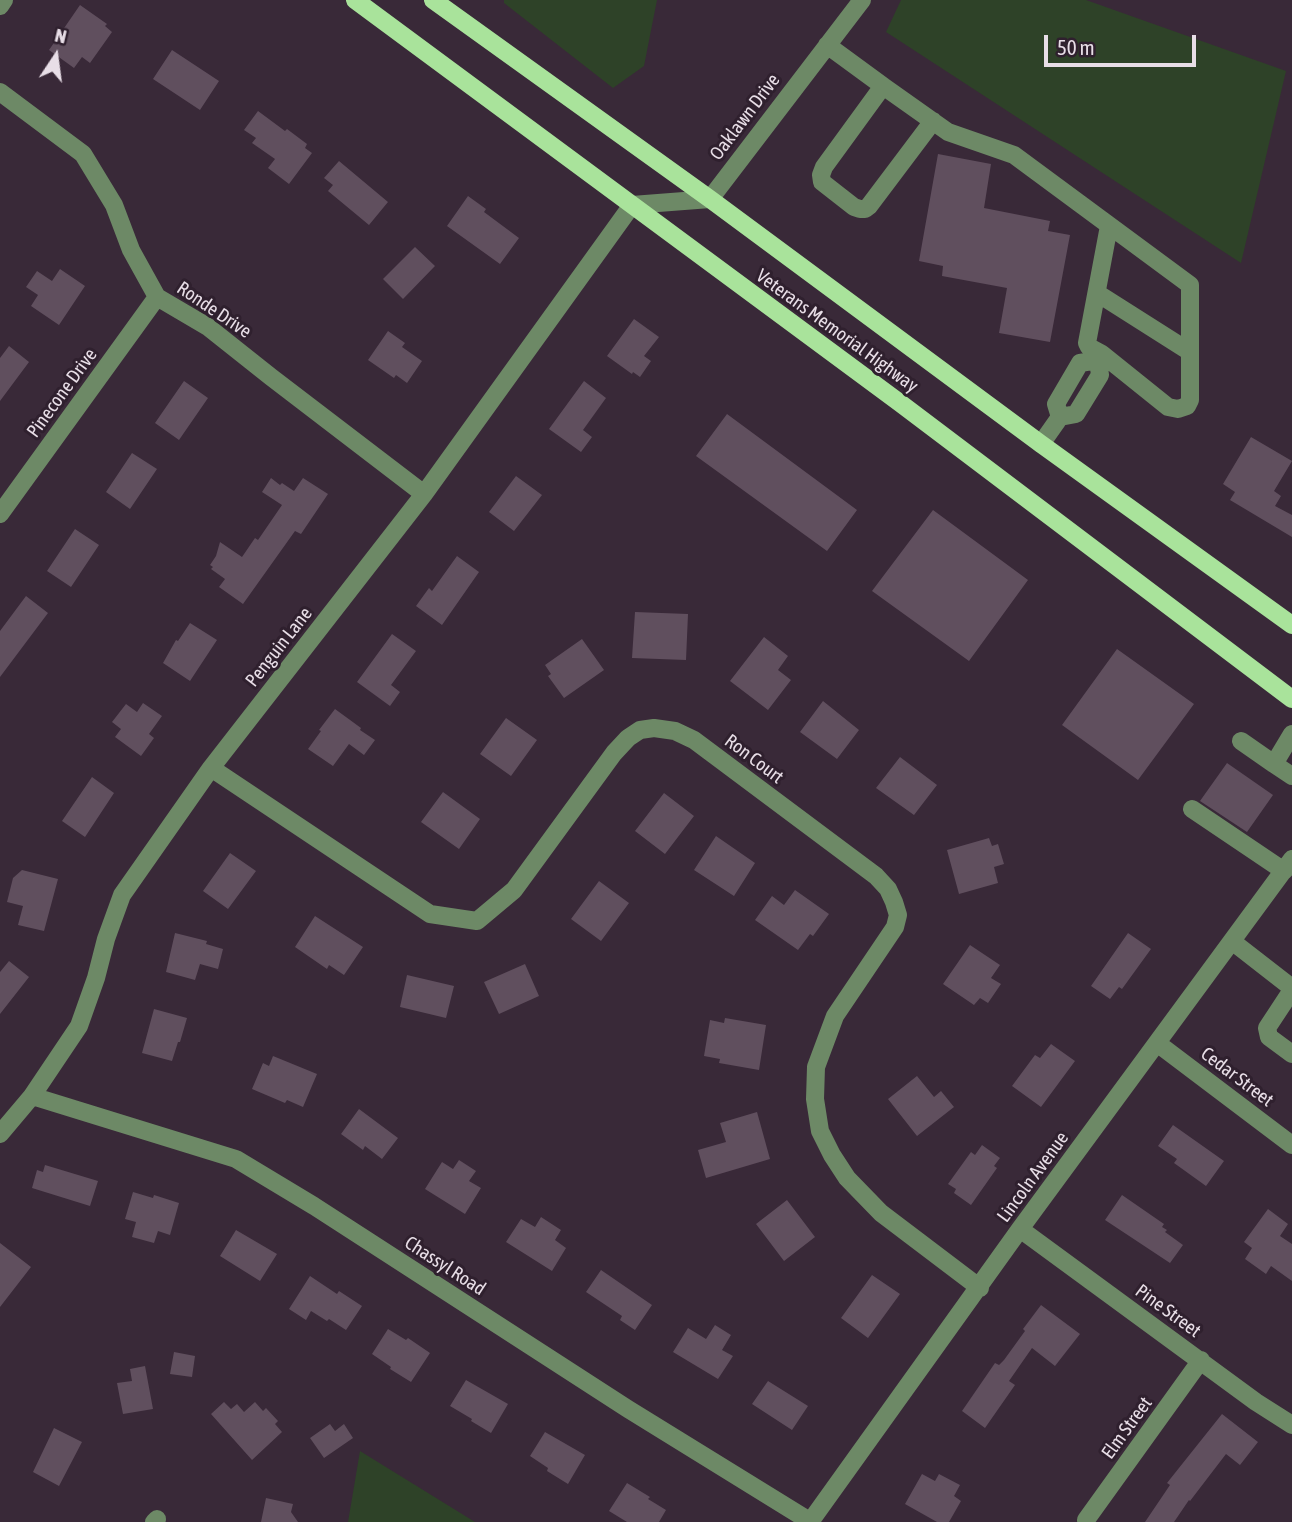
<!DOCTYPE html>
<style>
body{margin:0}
#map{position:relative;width:1292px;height:1522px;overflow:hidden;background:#392938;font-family:"Asap Condensed",sans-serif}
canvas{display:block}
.north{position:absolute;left:21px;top:21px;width:70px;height:70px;-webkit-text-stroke:5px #2f202e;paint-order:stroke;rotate:13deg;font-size:19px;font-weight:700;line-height:28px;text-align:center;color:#e8dee7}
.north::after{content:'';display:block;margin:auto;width:24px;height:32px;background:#e8dee7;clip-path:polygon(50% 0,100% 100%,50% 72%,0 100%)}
.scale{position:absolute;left:1044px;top:35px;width:152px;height:32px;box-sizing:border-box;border:4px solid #e8dee7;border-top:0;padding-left:9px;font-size:21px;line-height:24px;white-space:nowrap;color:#e8dee7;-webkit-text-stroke:5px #2f202e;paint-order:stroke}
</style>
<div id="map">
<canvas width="1292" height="1522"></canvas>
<div class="north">N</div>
<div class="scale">50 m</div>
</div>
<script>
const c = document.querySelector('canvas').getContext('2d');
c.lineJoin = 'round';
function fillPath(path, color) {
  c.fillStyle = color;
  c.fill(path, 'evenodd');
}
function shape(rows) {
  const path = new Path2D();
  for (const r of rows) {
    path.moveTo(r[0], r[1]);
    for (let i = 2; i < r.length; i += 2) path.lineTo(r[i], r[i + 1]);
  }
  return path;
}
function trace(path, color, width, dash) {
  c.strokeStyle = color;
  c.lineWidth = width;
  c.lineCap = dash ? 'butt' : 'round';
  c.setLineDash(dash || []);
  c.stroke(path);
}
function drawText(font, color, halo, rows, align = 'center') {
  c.font = font + ' "Asap Condensed",sans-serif';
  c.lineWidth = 6;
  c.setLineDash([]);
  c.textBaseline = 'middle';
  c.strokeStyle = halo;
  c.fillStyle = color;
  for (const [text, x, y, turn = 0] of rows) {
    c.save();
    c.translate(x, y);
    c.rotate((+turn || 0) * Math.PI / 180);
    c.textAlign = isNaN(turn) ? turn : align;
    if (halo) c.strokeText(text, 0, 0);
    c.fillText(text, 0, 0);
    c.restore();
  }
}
const green = shape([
 [504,0,657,0,644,66,613,88,504,3],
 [901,0,1086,0,1286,71,1241,263,886,32],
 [360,1451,475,1522,348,1522]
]);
const building = shape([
 [80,5,107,24,105,26,112,32,90,63,82,57,74,68,49,50],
 [172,50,219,81,200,110,153,79],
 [258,111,285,131,287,129,307,144,305,148,312,153,289,184,268,168,275,159,252,143,256,138,244,130],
 [938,154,991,164,984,208,1050,221,1048,231,1070,235,1050,342,999,333,1007,288,942,276,943,266,919,261],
 [339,161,388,202,369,225,328,191,333,185,324,178],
 [468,196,486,209,484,212,519,238,500,264,447,226],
 [415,247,435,266,403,299,383,279],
 [60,269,85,286,59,325,31,306,38,295,26,287,37,271,52,281],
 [634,319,659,337,644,356,651,361,640,377,633,372,632,374,607,356],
 [388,331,405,343,402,347,422,361,407,383,396,375,394,378,368,360],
 [9,346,29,362,0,401,0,358],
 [184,381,208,398,179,440,155,423],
 [584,381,606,398,583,430,592,437,581,452,549,429],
 [727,414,857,510,827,551,696,456],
 [1251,437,1292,461,1274,491,1281,496,1275,506,1292,515,1292,537,1230,500,1235,492,1223,484],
 [132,453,157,469,130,509,106,492],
 [516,476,542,495,514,531,489,512],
 [271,478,280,485,282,483,294,491,303,478,328,494,301,534,295,531,243,604,219,587,225,579,211,569,213,567,210,565,216,556,220,542,242,557,255,538,258,540,282,505,262,492],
 [933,510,1028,580,969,661,872,591],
 [75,529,99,545,71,587,47,571],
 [457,556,479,572,442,625,416,606,429,588,432,591],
 [26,596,48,613,0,677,0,631],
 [635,612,688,614,686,660,632,658],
 [190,623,217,640,190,681,163,663,176,640,178,641],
 [392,634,416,651,391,685,400,692,390,706,357,682],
 [764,637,788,656,778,670,791,680,768,710,730,681],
 [582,639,604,670,564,698,548,676,551,674,545,665],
 [1117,649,1194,704,1138,780,1062,725],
 [823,701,859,730,837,759,800,732],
 [143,703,162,716,149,734,154,738,141,756,115,737,121,729,112,722,126,704,137,712],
 [335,709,361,728,360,730,375,740,364,755,349,744,333,766,308,749,321,731,319,730],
 [506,718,537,740,511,776,480,754],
 [900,757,937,785,914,815,876,788],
 [1227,763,1273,795,1247,832,1200,801],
 [92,777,114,793,85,837,62,821],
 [443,792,480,819,459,849,421,822],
 [664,793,694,816,665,854,635,831],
 [716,836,755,863,734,896,694,870],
 [989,838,992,846,998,844,1004,864,994,867,998,883,959,894,947,850],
 [230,853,256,871,228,909,203,891],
 [22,870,58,879,44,931,18,925,23,906,7,902,13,878],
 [599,881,629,903,601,941,571,919],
 [795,890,829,914,813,936,810,934,798,950,755,920,772,896,784,905],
 [315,916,363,947,344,975,329,965,327,969,295,947],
 [175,933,207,941,206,944,223,949,218,969,200,964,195,980,166,972],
 [1128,933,1151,949,1122,989,1119,987,1110,999,1091,986],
 [970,945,1000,965,991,978,1001,984,988,1003,980,998,974,1005,943,984],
 [9,961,29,977,0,1014,0,972],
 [525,964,539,996,499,1014,484,982],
 [407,975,454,986,446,1018,400,1007],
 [154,1009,187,1018,180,1042,178,1042,172,1061,142,1053],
 [725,1018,766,1025,759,1070,719,1063,720,1059,704,1056,710,1020,724,1023],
 [1051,1044,1075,1061,1041,1107,1012,1086,1035,1055,1040,1058],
 [273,1056,317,1074,303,1107,287,1100,285,1103,252,1089,263,1063,269,1066],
 [917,1076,934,1097,941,1091,954,1107,917,1136,888,1099],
 [359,1109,398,1138,382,1159,365,1146,363,1150,341,1134],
 [757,1112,770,1159,706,1178,698,1150,726,1142,720,1123],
 [1173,1125,1224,1161,1206,1186,1174,1163,1177,1159,1158,1146],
 [982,1145,1000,1158,994,1166,997,1168,971,1205,954,1193,956,1189,948,1184,971,1152,975,1155],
 [459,1160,476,1171,469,1181,481,1188,465,1214,425,1189,442,1162,453,1169],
 [45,1165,98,1181,90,1206,32,1188,37,1170,43,1172],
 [133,1192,153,1198,154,1195,179,1203,170,1235,158,1231,154,1243,132,1237,136,1222,125,1219],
 [1122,1195,1164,1224,1162,1227,1167,1230,1165,1232,1183,1245,1170,1263,1105,1220],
 [787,1200,815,1237,784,1261,756,1224],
 [1268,1209,1288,1224,1280,1236,1292,1244,1292,1281,1271,1266,1266,1274,1245,1259,1252,1248,1244,1242],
 [541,1217,561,1230,555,1240,566,1248,552,1271,506,1242,521,1219,535,1227],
 [236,1230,277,1254,260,1281,220,1256],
 [0,1243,31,1267,0,1307],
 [601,1270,652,1305,635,1330,620,1320,622,1316,586,1292],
 [872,1275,900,1294,868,1338,841,1318],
 [310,1276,337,1294,339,1291,362,1306,346,1330,329,1319,327,1321,311,1311,306,1320,289,1309],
 [1041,1305,1080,1334,1055,1366,1032,1348,1009,1381,1015,1385,985,1428,962,1411,995,1363,999,1365,1004,1360,1025,1331,1023,1329],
 [715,1325,731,1335,722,1350,733,1356,718,1379,673,1352,688,1328,706,1339],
 [388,1329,406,1340,408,1338,430,1353,411,1382,390,1369,391,1367,372,1354],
 [174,1352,195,1356,192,1377,170,1374],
 [145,1366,153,1409,123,1414,117,1383,132,1381,130,1369],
 [466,1380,508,1404,491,1433,471,1421,472,1419,450,1406],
 [768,1381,808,1406,792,1430,752,1404],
 [224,1402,231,1409,237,1404,244,1412,255,1402,263,1411,266,1408,278,1421,275,1424,282,1432,252,1460,211,1414],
 [1222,1414,1258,1442,1240,1465,1226,1454,1190,1501,1189,1500,1174,1522,1145,1522,1170,1485,1167,1483],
 [330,1424,335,1431,344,1424,353,1438,324,1458,310,1438],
 [54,1428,82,1442,59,1486,33,1472],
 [545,1432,585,1455,568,1484,547,1471,548,1468,530,1456],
 [922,1474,935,1481,939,1474,960,1485,954,1496,961,1501,949,1522,937,1522,905,1504],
 [627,1483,650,1497,648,1499,666,1510,659,1522,627,1522,609,1511],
 [266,1498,293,1504,291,1512,298,1522,261,1522]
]);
const minor = shape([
 [0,6,4,0],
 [827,45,883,86],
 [0,92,83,154,114,205,131,250,157,297,208,327,271,377,424,494],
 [933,121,869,206,865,209,860,209,854,207,822,182,821,175,824,167,883,86,948,132,1014,155,1190,285,1190,400,1187,406,1178,409,1168,407,1102,354,1098,360,1080,363,1056,404,1060,417],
 [1097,293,1190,352],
 [1102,354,1089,347,1087,343,1109,226],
 [1041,444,1060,417,1076,414,1100,375,1098,360],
 [0,514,157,297],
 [1292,734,1274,764,1292,776],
 [1241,741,1274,764],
 [211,768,430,914,477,921,514,890,614,753,628,738,640,730,654,728,675,731,694,740,876,876,888,889,894,902,898,915,895,927,835,1016,816,1067,815,1099,820,1131,832,1155,847,1178,881,1213,980,1288],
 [1192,809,1284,871],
 [1233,942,1292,988],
 [1292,990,1267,1028,1269,1037,1292,1054],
 [1157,1043,1292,1145],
 [32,1096,236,1159,314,1206,628,1409,811,1522],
 [0,1134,32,1096,79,1026,96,978,106,939,122,895,211,768,424,494,632,205,710,199,862,0],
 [1020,1229,1256,1402,1292,1425],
 [1086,1520,1201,1360],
 [154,1522,157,1519],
 [810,1522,1020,1229,1292,859]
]);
const major = shape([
 [355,0,900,403,1292,699],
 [433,0,710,199,1041,444,1292,625]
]);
const streetNames = [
 ["Oaklawn Drive",745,117,-53],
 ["Ronde Drive",214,310,34],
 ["Veterans Memorial Highway",837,331,36],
 ["Pinecone Drive",62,393,-54],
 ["Penguin Lane",279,647,-52],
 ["Ron Court",754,759,37],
 ["Cedar Street",1237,1077,37],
 ["Lincoln Avenue",1033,1177,-54],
 ["Chassyl Road",445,1266,33],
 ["Pine Street",1168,1311,36],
 ["Elm Street",1127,1428,-54]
];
fillPath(green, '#2e4228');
fillPath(building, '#604f5e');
trace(minor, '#6d8966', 18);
trace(major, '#a9e39b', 18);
drawText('19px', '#e8dee7', '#2f202e', streetNames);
</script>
